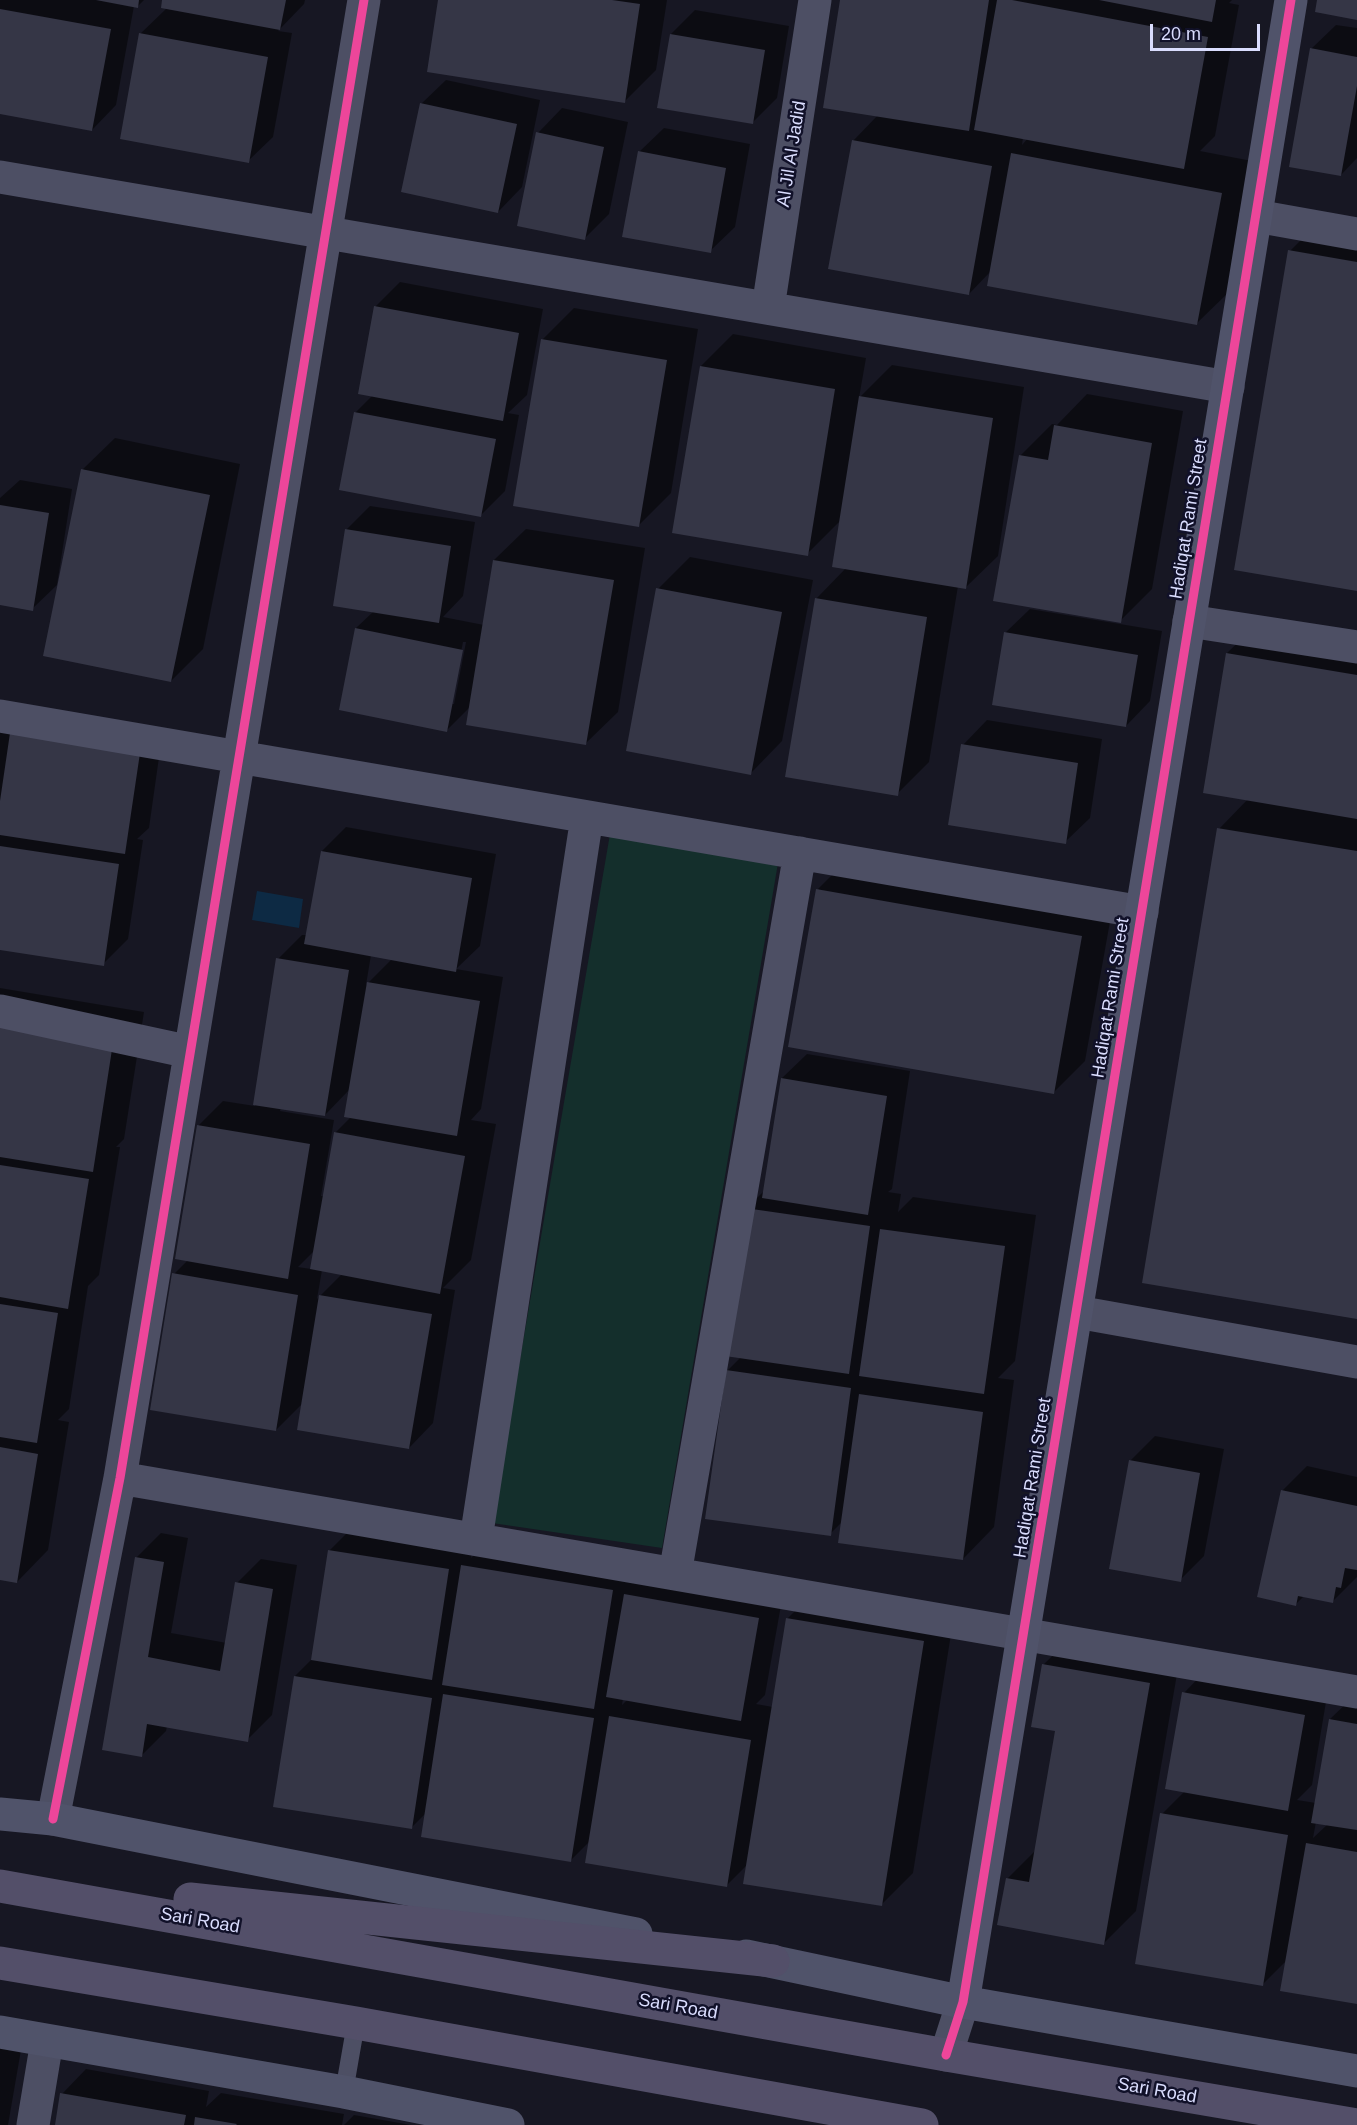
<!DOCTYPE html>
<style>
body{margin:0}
#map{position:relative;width:1357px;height:2125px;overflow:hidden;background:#171723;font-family:Arial,sans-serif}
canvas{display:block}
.scale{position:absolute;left:1150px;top:24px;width:110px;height:27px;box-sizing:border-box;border:3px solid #daddfe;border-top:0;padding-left:8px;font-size:18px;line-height:21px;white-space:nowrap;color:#daddfe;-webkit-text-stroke:4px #111129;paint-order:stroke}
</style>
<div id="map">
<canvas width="1357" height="2125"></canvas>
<div class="scale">20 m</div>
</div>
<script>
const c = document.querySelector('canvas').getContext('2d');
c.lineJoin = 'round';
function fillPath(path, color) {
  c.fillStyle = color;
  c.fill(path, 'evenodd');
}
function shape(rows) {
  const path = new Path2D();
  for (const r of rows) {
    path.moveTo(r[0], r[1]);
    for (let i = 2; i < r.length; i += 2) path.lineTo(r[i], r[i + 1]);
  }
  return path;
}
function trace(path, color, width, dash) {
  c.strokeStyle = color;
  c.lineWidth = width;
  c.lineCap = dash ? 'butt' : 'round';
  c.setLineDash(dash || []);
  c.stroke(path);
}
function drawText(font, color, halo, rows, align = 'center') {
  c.font = font + ' Arial,sans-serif';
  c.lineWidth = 5;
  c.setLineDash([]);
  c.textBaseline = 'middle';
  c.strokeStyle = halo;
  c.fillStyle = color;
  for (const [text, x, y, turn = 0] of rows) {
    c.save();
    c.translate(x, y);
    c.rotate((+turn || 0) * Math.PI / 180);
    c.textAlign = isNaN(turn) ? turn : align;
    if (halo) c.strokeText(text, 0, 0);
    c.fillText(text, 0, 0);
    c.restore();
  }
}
const green = shape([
 [610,834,778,863,662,1548,492,1523]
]);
const water = shape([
 [257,891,303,899,299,928,252,920]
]);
const shadow = shape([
 [0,0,144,0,137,7,134,6,116,105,92,130,0,113],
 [164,0,305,0,304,4,278,31,292,33,273,137,248,161,140,34,167,8],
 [439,0,667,0,656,70,624,102],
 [842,0,1232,0,1229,3,1239,5,1215,136,1200,151,1252,161,1229,292,1197,323,991,271,969,294,853,141,878,115],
 [1023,137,1028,138,1022,145],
 [695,10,789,26,777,98,752,123,671,34],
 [1336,25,1357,28,1357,158,1341,175,1311,49],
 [446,80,540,100,522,187,498,212,421,104],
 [562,108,628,122,609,214,585,238,538,133],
 [664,128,750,144,735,227,710,251,639,152],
 [1322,219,1357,225,1357,590,1290,251],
 [400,282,543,309,527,395,508,413,519,415,505,491,480,516,355,413,373,395,360,392,376,306],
 [574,308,698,329,671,493,639,525,542,340],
 [733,334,866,358,859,398,892,365,1024,387,998,556,966,587,958,586,929,762,897,794,816,599,846,568,841,520,807,554,701,366],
 [1087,394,1183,411,1152,589,1120,621,1020,456,1052,424,1057,425],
 [115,438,240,464,203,649,171,681,83,469],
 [20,480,72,489,57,585,32,609,0,604,0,498],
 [370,506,475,522,463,596,443,617,484,625,494,560,526,529,645,548,618,712,586,743,471,706,447,730,356,628,374,611,346,530],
 [463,642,466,642,454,704,451,704],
 [690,557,813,580,782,741,751,773,658,589],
 [1030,609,1162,631,1150,701,1126,726,1005,633],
 [1259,622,1357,638,1357,1317,1219,829,1248,799,1227,653],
 [0,703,163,729,149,828,137,839,143,840,128,939,103,964,0,948],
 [987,720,1102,739,1090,818,1065,842,963,745],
 [346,827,496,854,480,946,456,969,503,977,481,1109,471,1120,496,1124,471,1260,443,1288,455,1290,433,1423,409,1448,303,1403,276,1430,174,1274,188,1260,199,1125,223,1101,255,1106,278,959,302,935,307,935,322,851],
 [371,955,392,959,366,985],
 [350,1089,352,1116,335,1133,324,1196,321,1196,334,1120,280,1111,281,1108,325,1115],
 [315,1250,311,1269,298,1267],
 [322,1270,342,1274,317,1299],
 [849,858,1113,905,1085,1061,1053,1093,818,889],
 [0,988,144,1012,124,1139,116,1147,120,1147,99,1275,88,1286,69,1409,58,1420,69,1422,48,1550,17,1582,0,1579],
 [807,1054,910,1071,892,1189,888,1192,901,1194,898,1212,913,1197,1036,1215,1015,1361,998,1378,1014,1380,994,1527,963,1559,842,1522,830,1534,727,1371,741,1357,746,1209,764,1191,782,1078],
 [1155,1436,1224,1449,1204,1556,1180,1580,1130,1461],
 [1307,1466,1357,1477,1357,1577,1332,1602,1304,1596,1296,1604,1282,1491],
 [354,1526,473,1545,471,1558,495,1534,783,1594,765,1695,756,1704,773,1707,787,1619,819,1587,955,1609,913,1873,881,1905,748,1864,727,1885,590,1841,571,1860,426,1813,411,1828,295,1676,312,1659,329,1551],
 [623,1698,628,1699,622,1705],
 [161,1533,188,1538,171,1633,227,1643,237,1583,261,1559,297,1565,272,1715,247,1740,167,1726,166,1731,141,1756,136,1558],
 [1076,1633,1181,1651,1136,1911,1104,1943,1007,1879,1036,1850,1057,1730,1044,1664],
 [1208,1668,1328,1690,1312,1785,1297,1800,1316,1803,1330,1719,1355,1695,1357,1695,1357,2002,1287,1960,1263,1984,1162,1814,1185,1791,1184,1693],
 [1316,1822,1328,1824,1313,1838],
 [0,2046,21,2050,8,2125,0,2125],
 [86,2069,209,2091,206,2107,221,2093,344,2114,342,2125,56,2125,62,2094],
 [354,2115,411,2125,344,2125]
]);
const building = shape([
 [96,0,139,0,138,8],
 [162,0,286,0,280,30,161,8],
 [438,0,612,0,640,4,625,103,427,72],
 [840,0,989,0,969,131,823,108],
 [997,0,1012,0,1208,37,1184,169,974,130],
 [1099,0,1216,0,1212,22],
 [1317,0,1357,0,1357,20,1315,12],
 [0,9,111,29,92,131,0,114],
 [139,33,268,57,249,163,120,139],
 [670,34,765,50,753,124,657,108],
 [1310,48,1357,57,1357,86,1341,176,1289,167],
 [420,103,517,124,498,213,401,192],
 [536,132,604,147,585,240,517,226],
 [852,140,992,166,969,295,828,269],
 [638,151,726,168,711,253,622,237],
 [1011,153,1222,193,1197,325,987,286],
 [1288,250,1357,262,1357,591,1234,570],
 [374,306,519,333,503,421,358,394],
 [541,339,667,360,639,527,513,506],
 [700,366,835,389,808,556,672,533],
 [859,396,993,418,966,589,832,567],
 [354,412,496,439,481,517,339,490],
 [1054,425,1152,443,1121,623,993,601,1019,455,1048,460],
 [81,469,210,495,171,682,43,656],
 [0,505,49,513,33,611,0,605],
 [345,529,451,546,439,623,333,606],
 [493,560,614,580,586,745,466,725],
 [656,588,782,612,751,775,626,751],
 [815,598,927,617,898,796,785,777],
 [355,628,463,650,447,732,339,710],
 [1004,632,1138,655,1126,727,992,705],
 [1226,653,1357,675,1357,819,1203,793],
 [10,733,140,753,125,854,0,835,0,801],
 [961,744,1078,763,1066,844,948,825],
 [1217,828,1357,851,1357,1319,1142,1283],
 [0,846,119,864,104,966,0,950],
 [321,851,472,878,456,972,304,944],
 [816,889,1082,936,1054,1094,788,1047],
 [276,958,349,970,325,1116,253,1105],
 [367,982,480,1001,457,1136,344,1117],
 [0,1025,113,1043,93,1172,0,1157],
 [781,1078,887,1096,868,1215,762,1198],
 [197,1125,310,1144,288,1279,175,1259],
 [334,1132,465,1156,440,1294,310,1269],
 [0,1165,89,1179,68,1309,0,1297],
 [745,1208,870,1226,849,1374,725,1356],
 [880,1229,1005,1246,984,1394,859,1376],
 [172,1273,298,1295,276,1431,150,1410],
 [319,1295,432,1314,409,1449,297,1430],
 [0,1304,58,1313,37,1443,0,1437],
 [726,1370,851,1388,831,1536,705,1519],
 [859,1394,983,1412,963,1560,838,1543],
 [0,1447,38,1454,17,1583,0,1580],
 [1129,1460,1200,1473,1181,1582,1109,1569],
 [1281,1490,1357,1506,1357,1570,1345,1568,1341,1588,1336,1587,1333,1603,1298,1596,1296,1606,1257,1597],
 [328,1550,449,1569,432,1680,311,1660],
 [135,1557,164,1562,148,1657,220,1671,235,1582,273,1589,248,1742,147,1724,142,1757,102,1750],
 [461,1565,613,1590,594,1709,442,1685],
 [624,1594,759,1618,741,1721,606,1697],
 [786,1618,924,1641,882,1906,743,1884],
 [1042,1664,1150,1683,1104,1945,997,1925,1006,1878,1029,1882,1055,1731,1031,1727],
 [294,1676,432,1698,412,1829,273,1807],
 [1182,1692,1305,1715,1288,1811,1165,1789],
 [443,1694,594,1718,571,1862,421,1837],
 [609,1716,751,1740,727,1887,585,1863],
 [1329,1719,1357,1724,1357,1830,1311,1823],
 [1160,1813,1288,1835,1263,1986,1135,1964],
 [1306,1843,1357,1852,1357,2004,1280,1991],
 [60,2093,186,2115,184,2125,55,2125],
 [195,2117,237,2124,236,2125,194,2125]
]);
const lane = shape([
 [344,2092,356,2023]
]);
const street = shape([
 [0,177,1228,387],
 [1256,216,1357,234],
 [768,308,815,0],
 [1189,621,1357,647],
 [0,716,1142,912],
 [0,1011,190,1052],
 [1077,1312,1357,1362],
 [120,1478,1357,1692],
 [476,1539,587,817],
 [675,1574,800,853],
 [53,1819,120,1478,364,0],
 [946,2055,963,2002],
 [33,2125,47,2041]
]);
const secondary = shape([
 [0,1814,53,1819,636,1934],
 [746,1956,963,2002,1357,2071],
 [963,2002,1291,0],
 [0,2032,344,2092,508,2125]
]);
const primary = shape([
 [0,1886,946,2055,1357,2125],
 [190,1899,773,1961],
 [0,1963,356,2023,922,2125]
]);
const cycleway = shape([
 [53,1819,120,1478,364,0],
 [946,2055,963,2002,1291,0]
]);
const streetNames = [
 ["Al Jil Al Jadid",792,154,-81],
 ["Hadiqat Rami Street",1189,519,-81],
 ["Hadiqat Rami Street",1111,998,-81],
 ["Hadiqat Rami Street",1033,1478,-81],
 ["Sari Road",200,1921,10],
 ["Sari Road",678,2007,10],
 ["Sari Road",1157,2091,10]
];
fillPath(green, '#142f2c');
fillPath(water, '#0d2a44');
fillPath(shadow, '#0007');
fillPath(building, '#353646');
trace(lane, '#4d4f64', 18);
trace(street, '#4d4f64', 33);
trace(secondary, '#50536a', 33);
trace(primary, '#534f69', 33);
trace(cycleway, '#ed469a', 9);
drawText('18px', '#daddfe', '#111129', streetNames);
</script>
